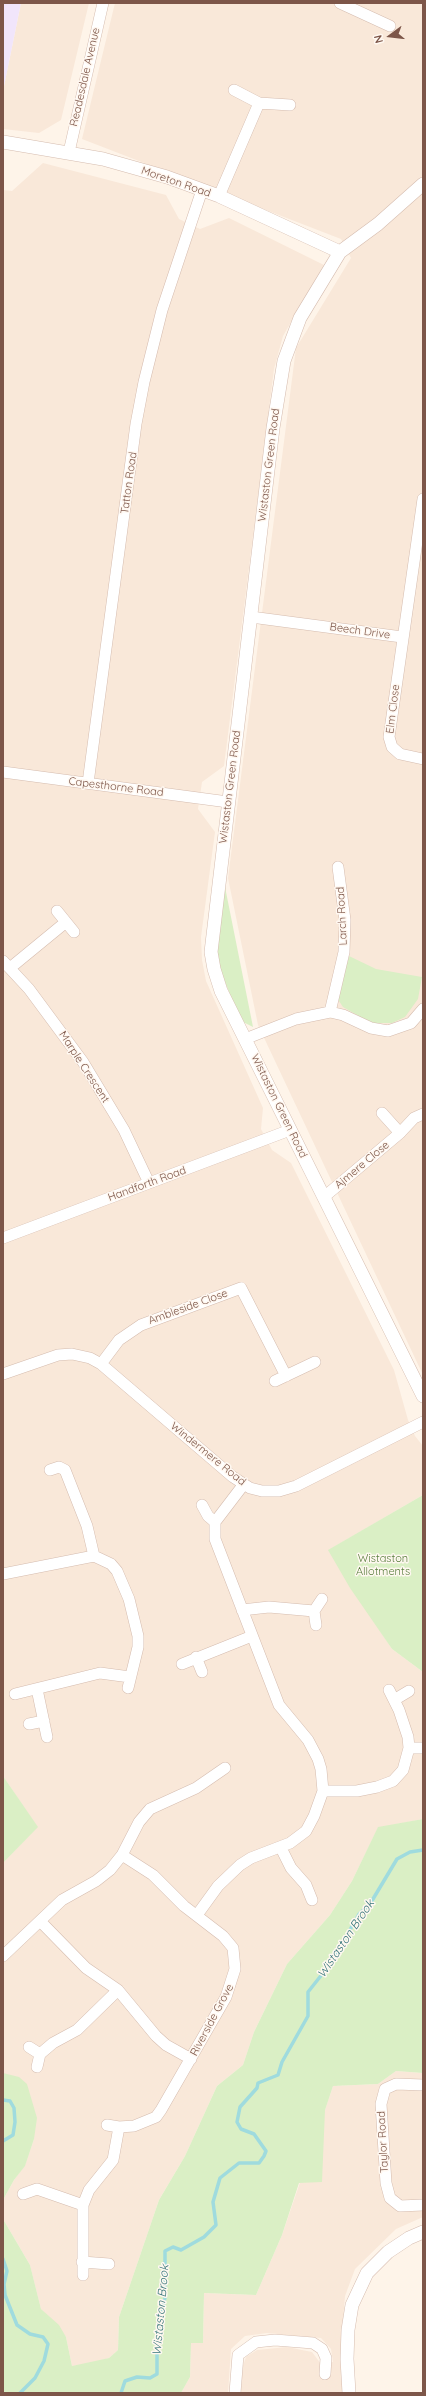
<!DOCTYPE html>
<style>
body{margin:0}
#map{position:relative;width:426px;height:2396px;overflow:hidden;background:#fef4e9;font-family:Quicksand,sans-serif}
canvas{display:block}
.frame{position:absolute;inset:0;border:4px solid #7d5649;pointer-events:none}
.north{position:absolute;left:370px;top:16px;width:40px;height:40px;-webkit-text-stroke:3px #fff8f1;paint-order:stroke;rotate:255deg;font-size:11px;font-weight:700;line-height:16px;text-align:center;color:#7d5649}
.north::after{content:'';display:block;margin:auto;width:14px;height:18px;background:#7d5649;clip-path:polygon(50% 0,100% 100%,50% 72%,0 100%)}
</style>
<div id="map">
<canvas width="426" height="2396"></canvas>
<div class="frame"></div>
<div class="north">N</div>
</div>
<script>
const c = document.querySelector('canvas').getContext('2d');
c.lineJoin = 'round';
function fillPath(path, color) {
  c.fillStyle = color;
  c.fill(path, 'evenodd');
}
function shape(rows) {
  const path = new Path2D();
  for (const r of rows) {
    path.moveTo(r[0], r[1]);
    for (let i = 2; i < r.length; i += 2) path.lineTo(r[i], r[i + 1]);
  }
  return path;
}
function trace(path, color, width, dash) {
  c.strokeStyle = color;
  c.lineWidth = width;
  c.lineCap = dash ? 'butt' : 'round';
  c.setLineDash(dash || []);
  c.stroke(path);
}
function drawText(font, color, halo, rows, align = 'center') {
  c.font = font + ' Quicksand,sans-serif';
  c.lineWidth = 3;
  c.setLineDash([]);
  c.textBaseline = 'middle';
  c.strokeStyle = halo;
  c.fillStyle = color;
  for (const [text, x, y, turn = 0] of rows) {
    c.save();
    c.translate(x, y);
    c.rotate((+turn || 0) * Math.PI / 180);
    c.textAlign = isNaN(turn) ? turn : align;
    if (halo) c.strokeText(text, 0, 0);
    c.fillText(text, 0, 0);
    c.restore();
  }
}
const residential = shape([
 [21,3,89,3,61,120,39,133,3,129,3,91],
 [115,3,423,3,423,1375,258,1025,228,878,296,348,351,258,341,239,82,139],
 [43,163,166,195,179,219,200,229,229,218,324,265,283,336,274,369,224,766,202,782,198,809,215,832,201,937,202,960,206,981,263,1108,261,1129,272,1150,291,1163,394,1370,408,1420,415,1436,423,1446,423,1495,329,1550,392,1649,423,1672,423,1819,378,1828,352,1881,330,1915,287,1964,254,2032,243,2065,217,2086,185,2156,159,2200,119,2317,118,2350,109,2358,92,2364,72,2366,66,2337,41,2309,30,2265,3,2219,3,2200,14,2180,25,2165,34,2139,3,2074,3,1863,37,1827,3,1776,3,190,12,191],
 [396,2071,423,2073,423,2217,396,2229,355,2269,345,2296,341,2346,344,2393,241,2393,242,2369,246,2357,257,2350,287,2347,312,2352,321,2364,333,2362,331,2349,321,2338,267,2333,245,2336,231,2349,228,2393,181,2393,190,2377,191,2343,203,2343,204,2293,256,2295,282,2235,333,2086,378,2084]
]);
const education = shape([
 [3,3,21,3,3,91]
]);
const green = shape([
 [225,887,253,1027,241,1021,220,970,217,947],
 [349,956,376,969,422,977,418,999,405,1017,392,1023,371,1023,343,1007,339,1001,339,993],
 [423,1495,423,1672,392,1649,350,1588,328,1550],
 [3,1776,38,1827,3,1863],
 [423,1819,423,2073,396,2071,378,2084,333,2086,325,2110,322,2182,299,2183,282,2235,256,2295,204,2293,203,2343,191,2343,190,2377,181,2393,3,2393,3,2219,30,2265,41,2309,59,2325,66,2337,72,2366,109,2358,118,2350,119,2317,159,2200,185,2156,217,2086,243,2065,254,2032,287,1964,330,1915,352,1881,378,1827],
 [3,2073,19,2077,27,2084,37,2118,34,2139,25,2166,14,2180,3,2200]
]);
const stream = shape([
 [3,2100,10,2101,14,2108,15,2122,13,2135,3,2141],
 [3,2259,7,2271,4,2284,5,2295,17,2325,30,2334,43,2337,48,2344,44,2361,35,2378,20,2393],
 [121,2393,125,2381,137,2377,150,2378,157,2374,157,2338,165,2297,165,2251,173,2247,181,2250,204,2237,216,2225,213,2202,220,2178,239,2163,259,2163,264,2156,266,2151,254,2134,241,2129,237,2122,240,2107,257,2088,258,2083,278,2075,282,2062,308,2016,308,1992,331,1963,359,1914,370,1904,397,1859,410,1852,423,1850]
]);
const minor = shape([
 [340,3,390,26],
 [234,90,259,103,290,105],
 [69,152,103,3],
 [219,196,259,103],
 [423,499,389,737,392,747,400,754,423,759],
 [251,617,402,637],
 [3,772,228,802],
 [88,783,136,424,144,382,162,310,202,190],
 [57,911,74,932],
 [3,961,29,989,83,1062,124,1130,149,1183],
 [10,968,66,922],
 [330,1012,344,952,345,920,338,867],
 [245,1039,296,1019,330,1012,343,1015,371,1028,388,1031,411,1023,423,1009],
 [382,1113,400,1133],
 [324,1197,400,1133,414,1118,423,1114],
 [3,1238,290,1130],
 [101,1364,119,1340,141,1325,241,1288,286,1376],
 [3,1374,58,1355,72,1354,90,1358,101,1364,233,1477,250,1488,262,1491,279,1491,296,1486,423,1422],
 [275,1381,315,1362],
 [50,1470,59,1467,65,1470,87,1526,94,1556],
 [202,1505,208,1516,215,1522],
 [3,1574,94,1556,111,1564,117,1571,129,1599,138,1636,138,1647,128,1688],
 [242,1610,269,1607,314,1611],
 [316,1625,314,1611,322,1599],
 [196,1657,202,1672],
 [182,1664,252,1636],
 [37,1689,47,1737],
 [15,1694,100,1673,130,1677],
 [394,1700,409,1691],
 [29,1724,44,1721],
 [409,1748,423,1748],
 [323,1791,357,1791,377,1787,393,1781,403,1770,409,1748,408,1737,399,1710,389,1690],
 [281,1848,291,1868,306,1885,312,1900],
 [197,1915,218,1886,240,1865,251,1858,290,1843,306,1831,314,1816,323,1791,321,1769,318,1759,308,1740,279,1705,215,1539,215,1522,244,1484],
 [40,1921,86,1968,118,1990,156,2036,166,2045,191,2059],
 [3,1956,62,1900,96,1881,110,1870,122,1855,139,1822,150,1809,196,1788,225,1768],
 [29,2047,40,2054],
 [37,2067,40,2054,53,2043,77,2030,118,1990],
 [423,2085,396,2084,385,2089,381,2104,386,2183,390,2198,400,2206,423,2205],
 [107,2125,119,2127,134,2126,156,2117,161,2110,226,1997,235,1969,233,1948,223,1936,184,1906,153,1875,122,1855],
 [23,2194,37,2189,83,2205],
 [82,2262,109,2264],
 [83,2275,83,2205,89,2190,113,2160,119,2127],
 [235,2393,238,2355,256,2342,275,2340,313,2343,322,2349,326,2358,325,2374]
]);
const tertiary = shape([
 [3,142,103,159,167,177,219,196,340,252],
 [423,184,378,224,340,252,300,318,284,361,273,428,211,952,214,969,221,991,423,1396],
 [349,2393,347,2359,348,2330,352,2305,367,2273,388,2252,409,2238,423,2232]
]);
const streetNames = [
 ["Readesdale Avenue",85,77,-77],
 ["Moreton Road",176,182,19],
 ["Wistaston Green Road",269,465,-83],
 ["Tatton Road",129,483,-82],
 ["Beech Drive",360,631,8],
 ["Elm Close",393,709,-83],
 ["Capesthorne Road",116,787,7],
 ["Wistaston Green Road",230,787,-83],
 ["Larch Road",342,916,-93],
 ["Marple Crescent",84,1067,57],
 ["Wistaston Green Road",279,1106,64],
 ["Ajmere Close",362,1165,-40],
 ["Handforth Road",147,1184,-20],
 ["Ambleside Close",188,1307,-20],
 ["Windermere Road",208,1454,39],
 ["Riverside Grove",212,2020,-62],
 ["Taylor Road",383,2142,-93]
];
const parkNames = [
 ["Wistaston",383,1559],
 ["Allotments",383,1572]
];
const waterNames = [
 ["Wistaston Brook",346,1939,-56],
 ["Wistaston Brook",161,2310,-85]
];
fillPath(residential, '#f9e8d9');
fillPath(education, '#f1e5fb');
fillPath(green, '#daefc5');
trace(stream, '#9fdbde', 3.5);
trace(minor, '#d5bcaf', 12);
trace(tertiary, '#d5bcaf', 14);
trace(minor, '#fff', 11);
trace(tertiary, '#fff', 13);
drawText('11px', '#7d5649', '#fff8f1', streetNames);
drawText('11px', '#577d3c', '#fff8f1', parkNames);
drawText('italic 12px', '#38777b', '#fff8f1', waterNames);
</script>
